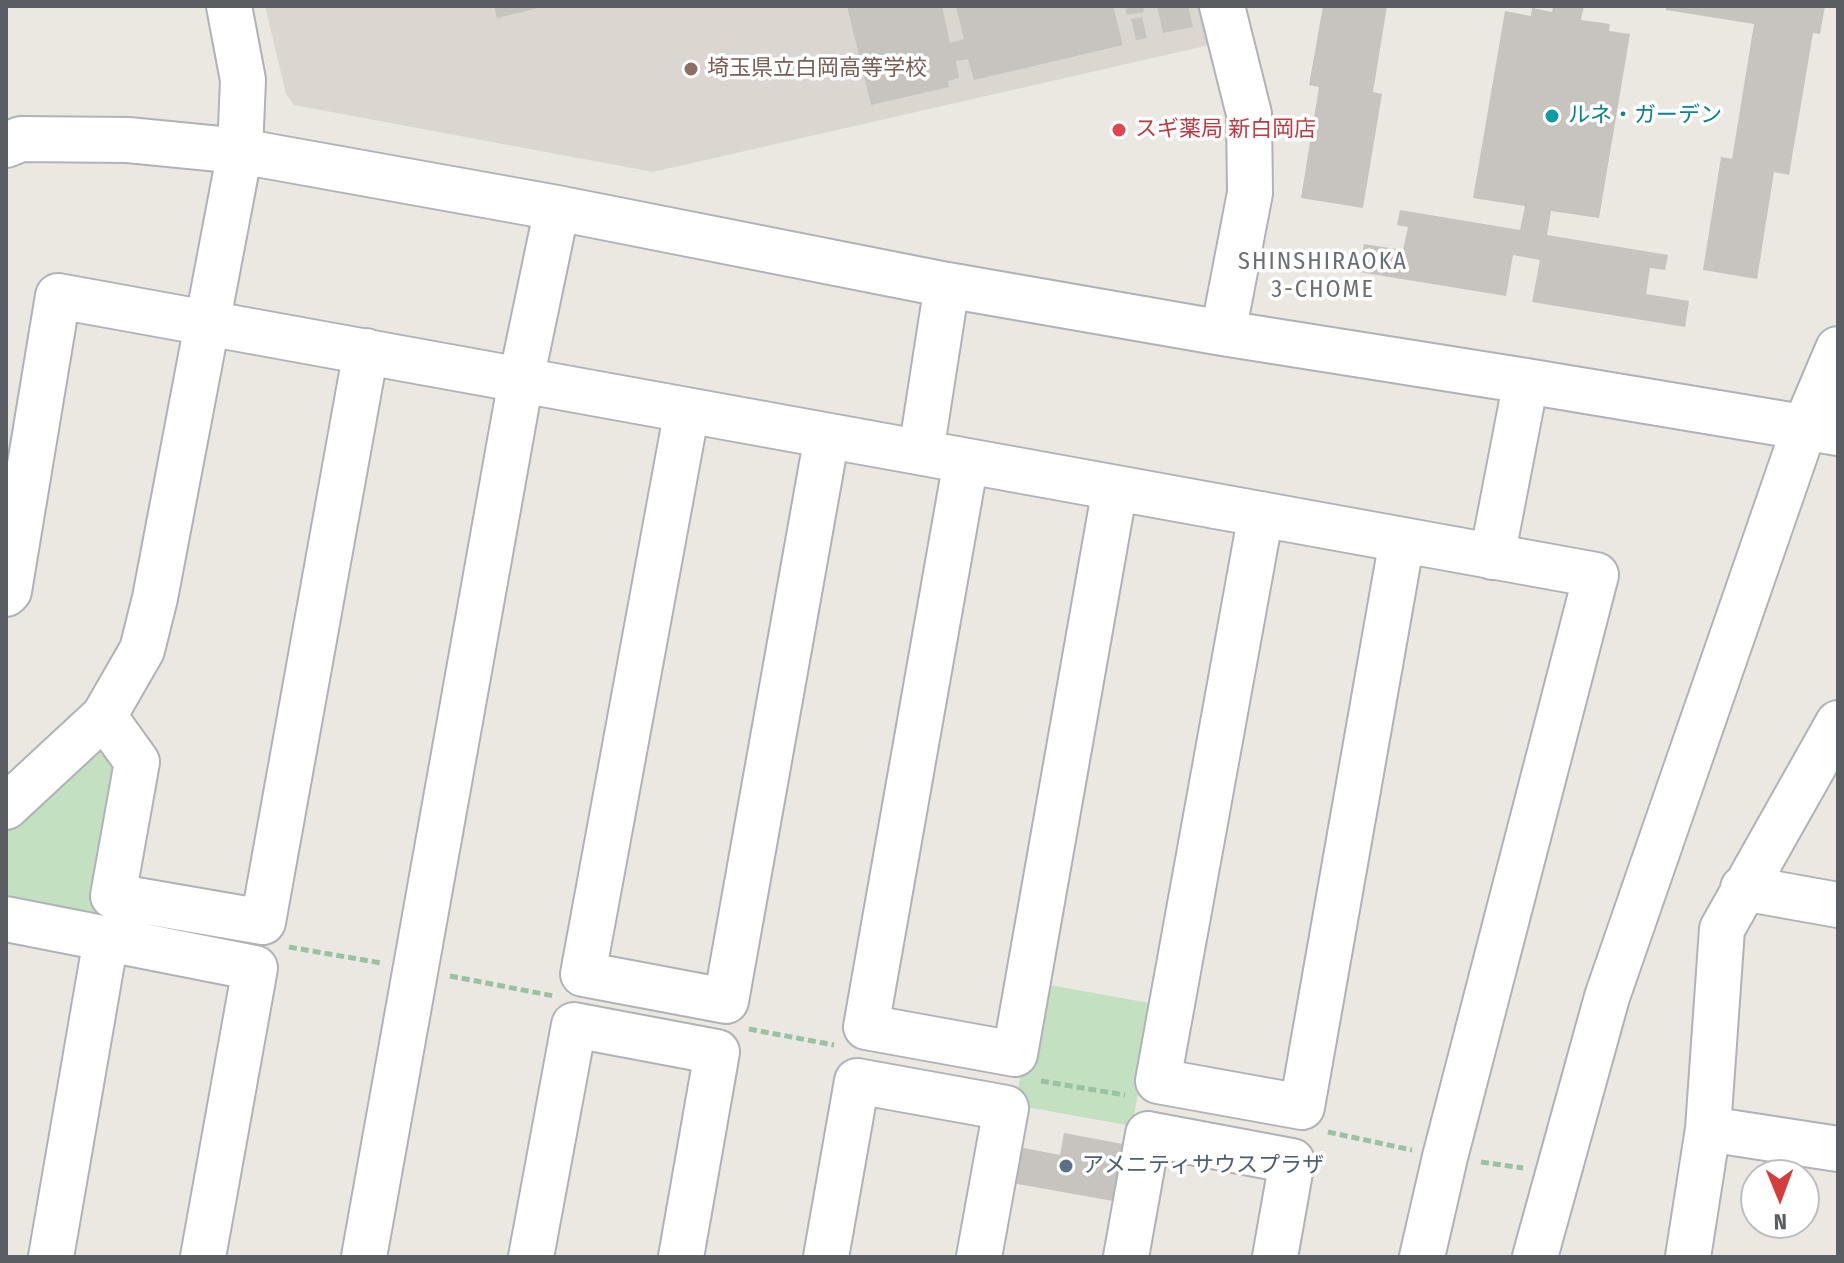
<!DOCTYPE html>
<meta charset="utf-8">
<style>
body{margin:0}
#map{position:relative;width:1844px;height:1263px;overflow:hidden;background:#ebe8e2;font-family:"Fira Sans Condensed",sans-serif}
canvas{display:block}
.frame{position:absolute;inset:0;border:8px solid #5a5d61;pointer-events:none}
.north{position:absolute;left:1740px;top:1159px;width:80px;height:80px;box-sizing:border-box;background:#fff;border:2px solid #bdbec0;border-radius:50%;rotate:179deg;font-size:22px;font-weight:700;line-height:32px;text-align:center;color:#5a5d61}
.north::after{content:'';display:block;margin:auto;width:28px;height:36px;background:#d53d3d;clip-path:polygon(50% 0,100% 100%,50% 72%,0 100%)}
</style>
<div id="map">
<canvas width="1844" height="1263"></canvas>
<div class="frame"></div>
<div class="north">N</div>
</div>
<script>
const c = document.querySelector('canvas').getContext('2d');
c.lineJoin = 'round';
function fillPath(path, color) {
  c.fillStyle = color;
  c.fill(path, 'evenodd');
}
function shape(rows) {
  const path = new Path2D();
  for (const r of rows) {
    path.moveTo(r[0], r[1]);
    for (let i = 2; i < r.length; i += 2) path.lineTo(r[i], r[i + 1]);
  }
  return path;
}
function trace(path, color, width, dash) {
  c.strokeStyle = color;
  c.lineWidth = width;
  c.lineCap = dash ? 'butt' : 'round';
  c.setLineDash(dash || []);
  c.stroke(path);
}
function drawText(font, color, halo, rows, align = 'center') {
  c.font = font + ' "Fira Sans Condensed","Noto Sans JP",sans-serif';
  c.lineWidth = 7;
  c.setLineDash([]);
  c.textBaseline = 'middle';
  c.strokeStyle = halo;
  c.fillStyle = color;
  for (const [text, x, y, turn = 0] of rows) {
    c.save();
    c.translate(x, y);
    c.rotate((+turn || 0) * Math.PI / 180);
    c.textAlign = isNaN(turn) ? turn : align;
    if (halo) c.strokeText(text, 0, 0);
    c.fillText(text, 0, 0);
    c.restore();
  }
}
const education = shape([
 [265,6,1205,6,1214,44,653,172,294,105,286,94]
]);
const green = shape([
 [100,749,124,775,100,923,6,908,6,833],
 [1038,983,1155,1004,1132,1126,1015,1105]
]);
const building = shape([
 [494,6,542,6,542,7,497,18],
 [847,6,942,6,950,43,964,39,956,7,961,6,1113,6,1123,45,974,80,968,59,956,61,959,78,948,81,949,87,871,105],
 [1125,6,1143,6,1144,12,1127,15],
 [1157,6,1188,6,1193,27,1163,33],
 [1323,6,1387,6,1373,92,1382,94,1363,208,1301,198,1319,87,1309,85],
 [1553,6,1584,6,1581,20,1610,24,1609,31,1630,34,1599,218,1551,211,1547,235,1668,255,1665,270,1650,268,1646,294,1689,301,1685,327,1532,302,1540,260,1513,255,1506,296,1359,272,1364,244,1403,250,1408,227,1397,225,1400,210,1520,230,1525,206,1473,198,1505,11,1531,16,1532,8,1552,12],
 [1667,6,1825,6,1820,34,1813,33,1789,175,1774,172,1757,279,1703,270,1721,157,1732,159,1754,24,1666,10],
 [1142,17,1147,38,1136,40,1131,19],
 [1064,1133,1123,1144,1113,1201,1001,1181,1008,1145,1060,1155]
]);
const path = shape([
 [289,947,381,963],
 [450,976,554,996],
 [749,1029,834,1045],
 [1041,1081,1125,1095],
 [1328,1132,1412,1150],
 [1481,1162,1523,1168]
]);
const minor = shape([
 [1222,6,1249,114,1250,193,1223,333],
 [6,145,21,139,128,140,240,151,557,208,947,285,1223,333,1526,381,1838,433],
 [687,410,583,974,726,1001,827,436],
 [921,452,947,285],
 [966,461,866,1027,1015,1054,1115,488],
 [1261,514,1158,1081,1302,1107,1402,540],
 [1492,557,1526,381],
 [6,594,9,591,58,296,1596,575,1445,1157,1422,1257],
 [104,716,137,762,113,896,263,922,366,351],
 [6,807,104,716,142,650,155,598,240,151,243,80,229,6],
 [1743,888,1838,905],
 [6,919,255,968,203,1257],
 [1708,1129,1838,1149],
 [51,1257,106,939],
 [364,1257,521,380,557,208],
 [531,1257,574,1025,717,1052,681,1257],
 [826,1257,857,1081,1006,1108,979,1257],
 [1126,1257,1148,1134,1292,1161,1275,1257],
 [1535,1257,1607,997,1804,429,1838,349],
 [1688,1257,1708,1129,1722,929,1838,723]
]);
const markers = [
 [691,69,8,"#8d6e63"],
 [1552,116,8,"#0f9aa8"],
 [1119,130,8,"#e0444e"],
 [1066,1166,8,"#5c6f8a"]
];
const educationNames = [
 ["埼玉県立白岡高等学校",707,69]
];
const cultureNames = [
 ["ルネ・ガーデン",1568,116]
];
const healthNames = [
 ["スギ薬局 新白岡店",1135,130]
];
const serviceNames = [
 ["アメニティサウスプラザ",1082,1166]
];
const neighbourhoodNames = [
 ["SHINSHIRAOKA",1323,262],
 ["3-CHOME",1323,290]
];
fillPath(education, '#dbd7d0');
fillPath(green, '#c3e0c0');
fillPath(building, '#c7c3be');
trace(minor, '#afb2b6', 48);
trace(path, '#9ac1a2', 5, [8, 4]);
trace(minor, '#fff', 44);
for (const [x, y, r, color] of markers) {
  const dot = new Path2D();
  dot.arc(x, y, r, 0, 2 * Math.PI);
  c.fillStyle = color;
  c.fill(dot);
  trace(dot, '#fff', 3);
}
drawText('22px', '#785e54', '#fff', educationNames, 'left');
drawText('22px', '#0d838f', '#fff', cultureNames, 'left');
drawText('22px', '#be3a42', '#fff', healthNames, 'left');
drawText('22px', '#4e5e75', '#fff', serviceNames, 'left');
c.letterSpacing = '2px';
drawText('24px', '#6b6f73', '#fff', neighbourhoodNames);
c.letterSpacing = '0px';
</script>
